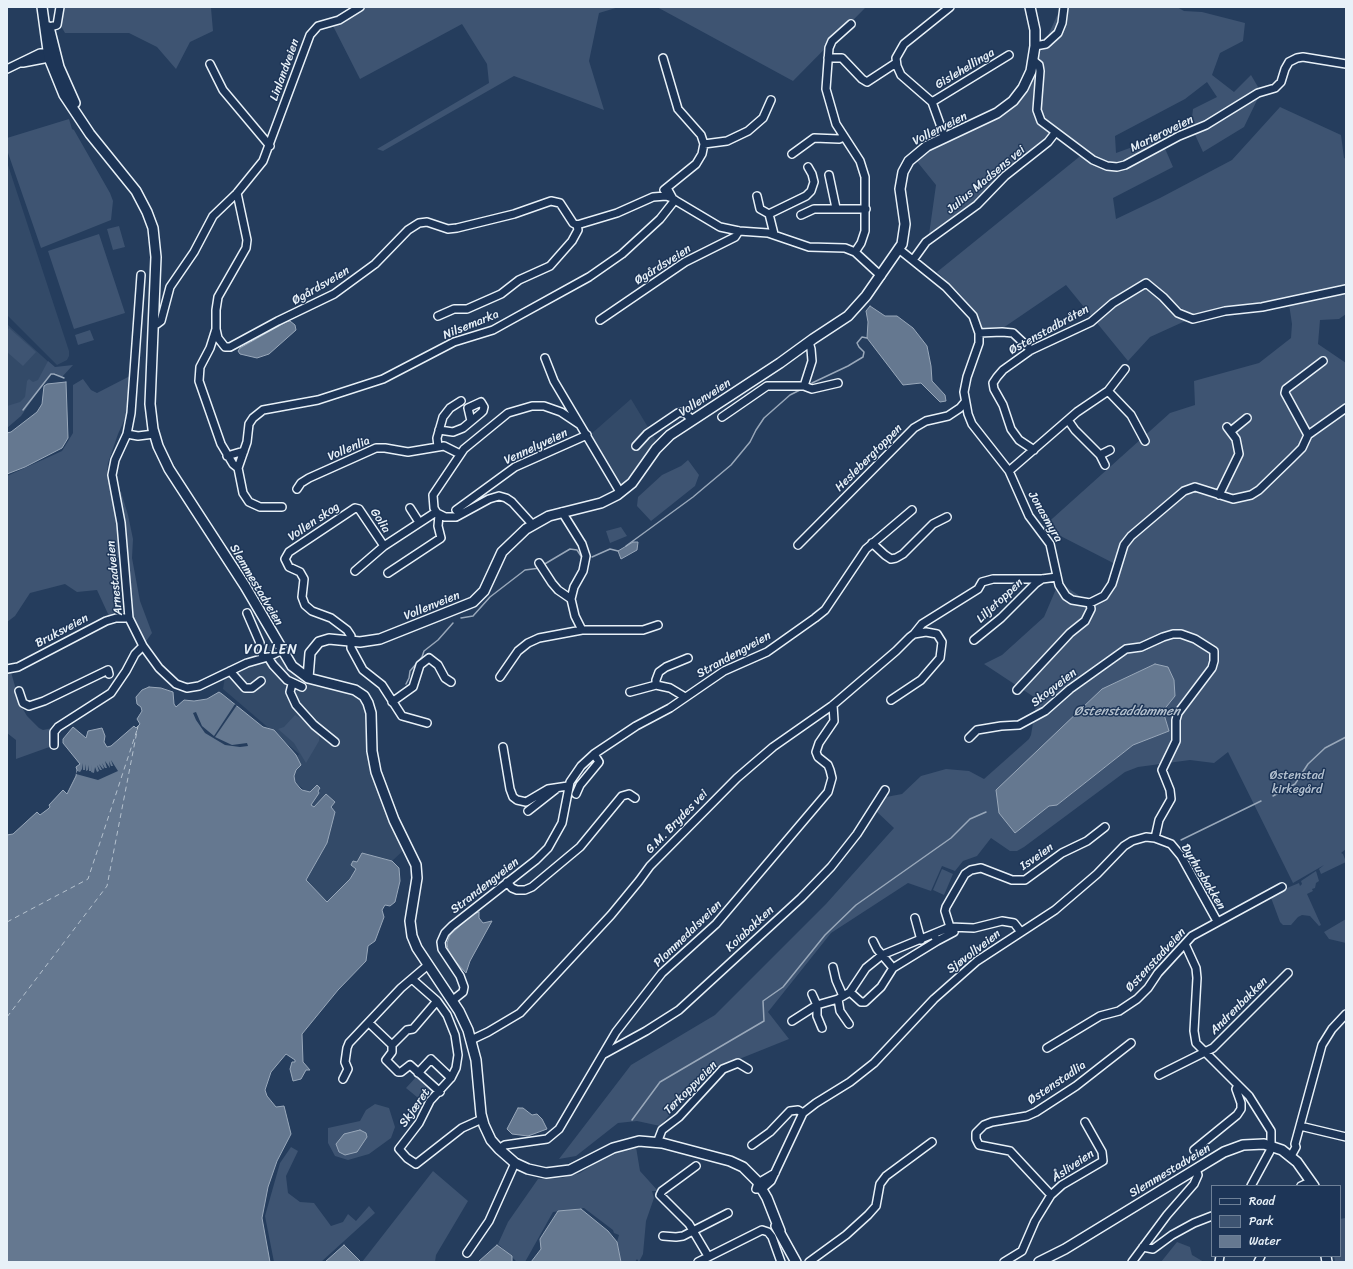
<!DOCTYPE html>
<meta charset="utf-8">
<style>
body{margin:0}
#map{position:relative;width:1353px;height:1269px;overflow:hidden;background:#253d5d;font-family:Sriracha,sans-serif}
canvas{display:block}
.frame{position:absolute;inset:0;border:8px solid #e8f1f8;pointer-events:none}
.legend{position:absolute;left:1211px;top:1185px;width:130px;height:72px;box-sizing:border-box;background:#1d3557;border:1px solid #6e8097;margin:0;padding:5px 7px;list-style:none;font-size:12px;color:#e8f1f8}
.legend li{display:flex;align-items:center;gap:8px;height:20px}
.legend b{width:20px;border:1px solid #6e8097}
</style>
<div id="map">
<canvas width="1353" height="1269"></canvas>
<div class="frame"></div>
<ul class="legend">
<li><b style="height:5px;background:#1d3557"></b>Road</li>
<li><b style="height:11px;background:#3e5472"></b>Park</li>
<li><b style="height:11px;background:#657890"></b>Water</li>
</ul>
</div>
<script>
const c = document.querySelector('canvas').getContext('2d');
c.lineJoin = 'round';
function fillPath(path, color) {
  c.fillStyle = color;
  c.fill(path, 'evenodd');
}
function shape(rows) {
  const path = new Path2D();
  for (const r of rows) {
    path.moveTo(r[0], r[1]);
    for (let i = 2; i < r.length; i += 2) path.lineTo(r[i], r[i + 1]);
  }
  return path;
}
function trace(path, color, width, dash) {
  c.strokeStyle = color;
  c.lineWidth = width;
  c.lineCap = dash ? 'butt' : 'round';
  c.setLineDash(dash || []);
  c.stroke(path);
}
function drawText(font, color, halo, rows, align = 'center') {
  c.font = font + ' Sriracha,sans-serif';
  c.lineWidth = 3;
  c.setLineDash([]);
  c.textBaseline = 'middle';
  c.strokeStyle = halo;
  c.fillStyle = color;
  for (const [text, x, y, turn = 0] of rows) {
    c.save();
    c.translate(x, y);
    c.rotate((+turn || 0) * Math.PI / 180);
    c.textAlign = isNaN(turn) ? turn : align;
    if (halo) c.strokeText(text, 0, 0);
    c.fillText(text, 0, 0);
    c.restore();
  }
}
const built = shape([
 [7,162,69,351,69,356,67,360,57,365,7,315],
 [7,324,54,367,7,427],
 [631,399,657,442,625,485,621,488,590,435],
 [274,643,290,669,348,690,360,697,367,711,369,757,405,849,392,861,362,853,357,862,351,865,356,869,350,879,327,903,306,881,327,843,314,807,310,805,319,793,318,791,320,788,310,792,305,791,287,774,299,754,223,689,226,670]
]);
const green = shape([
 [64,7,213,7,211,8,213,31,190,42,176,69,157,47,129,33,65,33,61,26,62,11],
 [362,7,619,7,599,13,589,61,604,110,514,76,383,151,377,149,489,83,487,64,462,24,360,79,331,22],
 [657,7,866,7,793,81],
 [1061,7,1177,7,1184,11,1202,12,1245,23,1243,41,1220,53,1212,75,1234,92,1251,75,1261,92,1244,127,1203,152,1191,126,1193,109,1217,97,1207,82,1185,99,1115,136,1116,153,1160,137,1173,167,1113,198,1116,219,1160,198,1232,160,1280,107,1341,135,1344,158,1346,159,1346,314,1339,319,1320,320,1318,344,1346,363,1346,849,1341,853,1343,854,1346,862,1321,874,1319,869,1324,865,1293,883,1228,752,1214,763,1190,760,1138,767,1125,772,1024,847,1017,851,1010,851,991,838,977,856,963,861,955,871,942,866,931,891,908,883,831,933,768,1012,789,1039,707,1072,660,1126,637,1121,618,1123,576,1156,559,1159,631,1065,715,1015,826,904,894,828,876,811,886,797,902,794,921,776,946,769,969,771,984,779,1029,739,1031,735,1037,699,984,664,1002,655,1044,617,1059,582,1093,605,1105,598,1121,567,1043,527,1170,413,1195,405,1194,381,1259,363,1291,338,1292,324,1289,304,1232,311,1183,322,1150,337,1128,361,1066,285,1000,330,981,331,974,311,958,292,937,272,1084,153,1059,136,928,242,936,185,915,159,928,149,973,128,1030,83,1040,53],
 [1155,664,1174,680,1175,696,1163,710,1169,731,1133,745,1057,805,1049,805,1102,689],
 [69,119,72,129,74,130,110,193,113,201,111,220,41,248,7,150,7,138],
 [119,226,125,247,113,250,107,229],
 [99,234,125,313,74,329,48,251],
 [9,328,36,352,23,366,7,352,7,331],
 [90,330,94,340,78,345,75,335],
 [48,361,55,367,73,365,62,377,55,373,50,374,21,416,7,428,7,406,20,402,25,397,27,381,29,379,33,382,38,380],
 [130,376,128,412,118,434,108,463,107,475,113,492,121,492,128,515,133,539,132,558,140,601,152,633,144,644,133,624,125,553,116,559,112,589,116,611,109,616,97,590,77,592,65,584,30,593,15,616,7,622,7,476,62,451,73,433,73,385,83,379,91,390,97,393],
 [688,460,699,475,695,486,651,521,637,506,638,497,662,475,681,466],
 [621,527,627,536,610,543,606,531],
 [7,671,11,672,20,704,27,716,39,728,43,730,53,728,54,731,55,745,16,759,16,740,7,733],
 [295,715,307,722,319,734,319,741,306,763,294,743,278,729,284,727],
 [942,869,953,874,944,895,933,890],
 [1316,871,1319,881,1316,883,1315,888,1312,889,1313,891,1307,894,1321,925,1319,926,1310,916,1302,915,1298,917,1291,925,1283,925,1280,922,1270,895,1299,883,1300,886,1302,884,1301,881],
 [1346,919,1346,943,1329,939,1324,932],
 [417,1076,434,1091,423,1102,406,1088],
 [375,1104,389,1108,395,1127,391,1138,369,1154,348,1160,335,1156,328,1143,328,1128,360,1121,366,1110],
 [291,1147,298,1151,286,1176,288,1193,300,1202,314,1203,331,1226,343,1222,348,1214,356,1221,369,1206,375,1213,321,1262,274,1262,265,1216,280,1163],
 [636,1147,640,1171,658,1191,652,1191,654,1198,646,1221,643,1254,639,1262,637,1259,635,1262,621,1262,617,1242,619,1235,614,1233,613,1230,584,1208,553,1212,525,1262,517,1262,498,1244,508,1222,538,1179,562,1178,580,1173,608,1155],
 [433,1171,468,1201,436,1255,435,1262,362,1262],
 [1345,1218,1346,1219,1346,1262,1335,1262,1334,1256,1340,1256,1340,1219],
 [1177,1242,1190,1247,1192,1255,1204,1262,1161,1262]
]);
const water = shape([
 [870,306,885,316,897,316,913,328,927,346,931,366,932,381,945,395,946,401,940,402,921,383,903,385,867,338,868,322,866,311,870,306],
 [290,321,295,325,296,330,269,354,257,358,240,354,238,351,240,348,286,322,290,321],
 [66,382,68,438,62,448,25,467,7,474,7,433,11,432,37,412,42,404,44,386,47,384,66,382],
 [633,542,638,542,637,550,621,559,618,551,633,542],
 [1155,664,1168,667,1174,680,1175,696,1163,711,1169,731,1133,745,1057,805,1049,806,1015,833,999,813,996,790,1102,689,1155,664],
 [149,687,161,688,173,692,174,704,176,707,184,700,194,701,207,699,219,692,222,694,263,727,274,730,296,755,301,765,296,770,294,776,295,782,299,787,302,790,310,792,317,785,320,788,318,791,319,793,311,805,314,807,326,794,335,802,331,807,335,812,327,843,306,880,327,902,350,879,356,869,351,865,353,861,357,862,362,853,392,861,399,868,400,881,395,902,390,906,385,905,382,910,384,917,375,941,368,946,366,961,338,990,302,1034,303,1062,310,1070,306,1070,301,1079,293,1081,290,1069,292,1062,295,1062,295,1060,286,1054,271,1072,265,1090,267,1096,276,1107,284,1106,291,1134,277,1161,268,1187,262,1218,270,1262,7,1262,7,835,13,834,37,812,40,815,48,809,50,807,49,805,63,790,67,794,76,776,77,770,76,767,80,764,63,743,63,739,73,727,86,738,88,731,102,728,105,736,104,742,107,747,111,746,134,726,136,728,140,724,137,719,142,711,141,707,137,704,136,697,142,690,149,687],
 [479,912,479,918,483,923,492,921,470,961,466,973,454,960,448,950,447,943,450,935,473,914,479,912],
 [518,1108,523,1108,532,1115,537,1114,542,1119,547,1129,528,1136,512,1134,507,1129,518,1108],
 [360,1130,366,1133,367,1137,357,1152,345,1155,339,1152,336,1144,344,1134,360,1130],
 [581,1209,608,1231,617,1242,621,1262,531,1262,541,1249,540,1239,558,1211,581,1209],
 [344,1245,361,1262,325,1262,344,1245],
 [497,1245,512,1256,512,1262,478,1262,497,1245]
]);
const pier = shape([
 [235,704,237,705,215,737,232,745,247,743,248,746,240,747,225,745,205,733,196,720,193,713,196,712,202,726,214,736],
 [111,760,118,771,98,780,76,774,77,771,80,772,82,769,83,763,83,770,85,770,86,764,86,771,88,770,89,765,89,771,91,771,92,765,91,772,94,773,95,767,97,772,99,771,97,765,100,770,102,770,99,764,103,769,104,768,102,763,105,768,107,768,105,761,110,768,109,761,111,766,113,766]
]);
const stream = shape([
 [812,383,848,366,863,357,864,352,859,347,857,343,862,337,867,338],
 [23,410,51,374,54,374,64,378],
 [626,546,693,497,731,465,750,442,756,430,764,418,790,395,800,390],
 [592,557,610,549,618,551],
 [543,565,570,549,577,550,583,559],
 [461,618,473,616,490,597,525,570,540,568],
 [406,684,409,678,410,671,422,657,424,651,438,640,453,623],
 [1273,796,1295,784,1308,764,1325,748,1346,737],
 [1181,840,1261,801],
 [632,1120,660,1082,764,1021,763,1001,783,987,825,935,856,905,951,838,970,819,986,812]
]);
const ferry = shape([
 [7,922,88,879,137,730],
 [7,1017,107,886,138,726]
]);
const minor = shape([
 [851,24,832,41,829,48,826,89,836,124,860,161,865,177,865,231,861,243,855,252],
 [46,28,57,25,60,7],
 [1035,46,1046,44,1058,33,1062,23,1064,7],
 [663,58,678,109,701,135,704,144,702,154,696,164,664,190],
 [828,58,842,58,862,79,867,82,896,63],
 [1034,61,1039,65,1040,71,1037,110,1041,121,1093,160,1107,166,1117,167,1125,165,1179,136,1206,125,1258,93,1275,88,1281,82,1285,69,1289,62,1297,58,1303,57,1346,64],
 [23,63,49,58,53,55],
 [210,64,223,90,270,146],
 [7,69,40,53,53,53],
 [932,102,1009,55],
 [945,138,932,102,901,75,897,66,896,58,904,44,950,7],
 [704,144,727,141,748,131,763,118,771,100],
 [792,154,814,138,839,139,844,137],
 [829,175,836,208],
 [667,188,673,199,720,227,739,231,768,233,809,247,845,248,855,252,881,276],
 [237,193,247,240,246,248,218,297,216,310,216,329,218,338,225,347,230,347,278,321,334,294,375,264,408,230,419,223,427,222,448,229,457,228,514,214,551,201,560,203,573,223,577,225,617,213,653,197,666,196,672,198],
 [757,196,760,209,769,214,806,196,811,191,814,182,812,174,808,167],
 [769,214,774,234],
 [801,215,814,209,866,209],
 [900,250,946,287,973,316,979,333,979,343,967,377,964,392,968,414,972,424,1009,471,1029,516,1050,544,1059,585,1066,596,1072,600,1090,603,1104,596,1112,584,1124,545,1131,536,1184,491,1195,487,1233,499,1251,495,1259,490,1292,458,1302,448,1308,435,1346,408],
 [913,260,926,242,977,205,1005,176,1048,142,1055,133],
 [141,275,131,413,127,434,115,460,112,475,121,523,129,618,143,646,159,668,176,684,187,688,199,686,247,663,268,657,282,650],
 [438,316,454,309,467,309,501,294,519,280,550,266,572,241,578,230,577,225],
 [600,320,685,262,735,237,739,231],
 [153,324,157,324,161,321,170,287,194,252,213,216,237,193,263,161,310,35,318,26,339,20,360,7],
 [216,329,210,348,200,367,199,381,221,444,233,464,238,468,243,493,249,502,260,507,282,507],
 [979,333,1002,332,1013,333,1031,350],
 [809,342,811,349,812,361,804,386,812,389,838,383],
 [545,358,554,381,620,492],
 [1108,391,1131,415,1145,441],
 [722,417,767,386,804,386],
 [1068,420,1075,430,1100,455,1110,450],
 [439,430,453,432,463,428,481,413,483,411,484,407,481,402,468,408,471,421],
 [1231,431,1247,418],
 [127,434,138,436,154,434],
 [1308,435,1285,393,1286,389,1323,361],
 [636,446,647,434,678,413,684,412,692,420],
 [438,447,437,438,443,417,450,408,461,401],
 [1034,450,1019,440,1011,429,1003,405,994,389,993,383,997,377,1003,370,1031,350,1091,322,1113,303,1146,283,1163,297,1178,313,1193,319,1225,311,1262,307,1346,289],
 [1100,455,1105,465],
 [227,456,244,451],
 [238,468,247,442,249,424,253,418,263,410,318,400,383,379,454,342,493,330,511,320,589,277,622,254,660,219,675,200],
 [1009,471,1077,412,1108,391,1125,369],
 [297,489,301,483,309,478,376,448,385,448,408,452,444,446,460,454],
 [1219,495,1239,454,1236,439,1227,427],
 [410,508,419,522],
 [456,510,515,467,587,435],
 [562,512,582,544,586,556,583,571,574,587,571,599,575,616,582,630,643,630,658,625],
 [532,524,512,502,506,498,499,496,489,499,456,517,445,517,437,513,434,508,433,495,464,449,508,413,532,406,544,406,561,412,579,424],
 [872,543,885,555,891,559,896,558,903,554,933,524,947,517],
 [798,545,914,428,926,421,948,416,960,408,965,402],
 [384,546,359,509,355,508,289,552,285,559,289,567,300,572,304,579,302,597,305,605,312,611,331,618,347,630,351,636,351,648,363,670,382,685,402,716,427,723],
 [539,563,552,583,558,590,571,599],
 [355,571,384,546,436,512],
 [388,573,441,538,438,526,439,515],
 [247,613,260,643,263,658],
 [914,634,922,624,978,589,982,582,993,579,1042,579,1057,577],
 [974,640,1001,618,1036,583,1042,579],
 [268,657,273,665,287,680,302,687],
 [7,669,18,667,106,621,116,618,129,618],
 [230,671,245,688,252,688,261,681],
 [500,677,518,651,528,643,539,638,582,630],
 [292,684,290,692,296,705,314,725,335,742],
 [1017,690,1070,633,1085,621,1091,609,1090,603],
 [19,691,23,703,29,706,44,701,108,670,109,674],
 [630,692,656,685],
 [685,697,670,688,656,685,656,680,659,672,666,667,688,658],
 [392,702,413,687,420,665,429,658,438,665,445,678,451,682],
 [969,738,977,730,1001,726,1019,725,1045,711,1070,689,1126,649,1141,647,1163,637,1173,634,1181,634,1195,639,1214,651,1214,661,1212,668,1178,713,1176,720,1176,741,1162,770,1170,790,1171,799,1159,820,1155,838],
 [54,745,54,732,58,727,111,693,126,671,135,654,143,646],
 [503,747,510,789,513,797,517,800,526,802,548,789,568,786],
 [576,794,580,785,599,762,594,754],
 [528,811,556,789],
 [507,882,512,888,517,890,525,890,532,887,580,847,622,796,629,794,635,798],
 [915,918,921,940],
 [950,927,945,911,946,907,965,874,971,870,981,868,1012,880,1025,880,1062,853,1087,841,1105,827],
 [873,941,877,949,893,968],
 [937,941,954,932],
 [1185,944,1196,968,1197,978,1194,1031,1196,1043,1249,1096,1271,1131,1271,1145],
 [833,967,836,980,843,996],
 [412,979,437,1001,447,1015,455,1035,458,1055,456,1068,451,1078,430,1101,419,1123,399,1149,407,1158,416,1164,462,1128,482,1119],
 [850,992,861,1002,865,1002,881,987,893,968,937,941,934,935],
 [812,994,817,1005,817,1016,822,1028],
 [838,999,840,1011,849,1024],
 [453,1000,463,992,464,987,460,976,442,949,441,942,445,933,452,926,536,860,548,848,562,823,570,782,581,766,594,754,636,726,670,708,724,671,767,652,815,618,825,610,866,549,912,510],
 [792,1021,817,1005,838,999,850,992,866,968,882,955,950,927,974,928,1002,921,1014,923,1021,932],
 [369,1023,392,1045,392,1052,386,1060,398,1072,401,1072,410,1065,440,1092],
 [471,1040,488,1032,520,1013,611,915,639,881,650,866,737,778,773,747,833,705,896,651,910,637,914,634,926,632,937,634,942,642,940,658,921,680,891,700],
 [392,1045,407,1030,413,1029,437,1001],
 [1047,1048,1100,1016,1119,1011,1137,999,1148,988,1158,973,1192,936,1282,887],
 [604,1054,646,1031,679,1010,801,898,831,867,857,834,885,790],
 [418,1073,431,1059,451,1078],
 [1159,1075,1213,1048,1288,973],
 [343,1079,348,1069,345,1062,347,1048,349,1043,401,988,428,965],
 [1300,1126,1346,1137],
 [657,1143,662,1130,679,1117,723,1069,738,1063,748,1069],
 [752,1145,770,1132,790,1111,798,1110,803,1113],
 [499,1149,505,1145,547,1139,559,1129,616,1032,662,973,716,924,828,792,832,778,830,770,828,765,818,757,816,752,819,743,834,721,833,705],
 [1194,1150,1237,1115,1241,1109,1241,1103,1236,1089,1238,1085],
 [1291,1156,1296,1147,1295,1144,1322,1045,1332,1029,1346,1014],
 [696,1166,662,1191,660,1195,689,1224,708,1256],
 [775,1173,758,1183,756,1189,762,1189,771,1181,803,1113,816,1103,850,1082,874,1063,934,999,977,961,1055,910,1097,874,1124,846,1132,841,1146,837,1155,838,1171,844,1181,856,1217,921],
 [1251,1186,1270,1151],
 [1301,1186,1310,1182],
 [1051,1195,1010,1151,979,1145,976,1139,976,1133,984,1125,992,1122,1027,1116,1036,1112,1076,1086,1131,1043],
 [663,1236,676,1237,683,1236,728,1213],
 [1143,1247,1153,1249,1172,1235,1194,1223,1212,1216],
 [467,1253,489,1221,515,1163],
 [698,1262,762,1230,768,1232,772,1237,781,1262],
 [809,1262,846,1235,868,1215,876,1206,880,1184,886,1176,932,1142],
 [1004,1262,1022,1251,1035,1221,1051,1195,1062,1185,1103,1161,1102,1152,1085,1122],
 [1132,1262,1167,1215,1194,1184,1198,1175,1196,1169],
 [1219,1262,1220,1256],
 [1258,1262,1261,1256]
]);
const major = shape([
 [42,7,49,58,64,95,90,134,136,191,147,212,153,228,156,257,150,404,153,429,158,446,169,469,245,586,292,666,308,678,355,690,364,696,368,703,371,713,372,751,376,772,394,820,416,865,417,878,410,921,412,936,417,948,459,1011,468,1030,476,1060,481,1114,484,1125,491,1140,499,1149,515,1163,528,1169,546,1173,570,1170,613,1148,639,1141,662,1143,730,1161,743,1167,757,1181,767,1198,780,1231],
 [49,27,59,67,75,103],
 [308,678,310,653,319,642,329,639,360,642,380,639,473,602,484,591,502,552,526,529,549,516,601,503,617,495,632,483,656,449,670,435,780,363,813,339,848,316,866,296,902,244,905,224,900,189,903,172,909,161,927,146,997,113,1013,101,1023,88,1031,71,1035,46,1035,30,1030,7],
 [776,1226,796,1262],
 [1326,1256,1327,1262],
 [1039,1262,1065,1249,1196,1169,1224,1152,1243,1145,1264,1144,1282,1150,1297,1162,1314,1186]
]);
const streetNames = [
 ["Gislehellinga",965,69,-31],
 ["Linlandveien",285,70,-70],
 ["Vollenveien",940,129,-27],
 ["Marieroveien",1162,134,-26],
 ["Julius Madsens vei",986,180,-40],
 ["Øgårdsveien",663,265,-32],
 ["Øgårdsveien",321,286,-30],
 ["Nilsemarka",471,325,-22],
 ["Østenstadbråten",1049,330,-29],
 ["Vollenveien",705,398,-33],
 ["Vennelyveien",536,447,-25],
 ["Vollenlia",349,449,-23],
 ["Heslebergtoppen",869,458,-45],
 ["Jonasmyra",1045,517,60],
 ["Golia",380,521,57],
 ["Vollen skog",314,522,-34],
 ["Arnestadveien",115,578,-96],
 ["Slemmestadveien",256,585,59],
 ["Liljetoppen",1000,601,-43],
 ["Vollenveien",432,606,-22],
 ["Bruksveien",62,631,-28],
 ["Strandengveien",734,655,-29],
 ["Skogveien",1054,688,-38],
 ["G.M. Brydes vei",677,822,-46],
 ["Isveien",1037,857,-35],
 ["Dyrhusbakken",1203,877,59],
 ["Strandengveien",485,886,-38],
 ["Koiabakken",750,929,-43],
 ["Plommedalsveien",688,934,-44],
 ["Sjøvollveien",974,952,-37],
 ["Østenstadveien",1156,960,-47],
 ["Andrenbakken",1239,1006,-45],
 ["Østenstadlia",1057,1083,-34],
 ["Tørkoppveien",691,1088,-45],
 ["Skjæret",415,1108,-55],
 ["Åsliveien",1073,1166,-34],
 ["Slemmestadveien",1170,1171,-31]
];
const parkNames = [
 ["Østenstad",1297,776],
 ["kirkegård",1297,790]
];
const waterNames = [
 ["Østenstaddammen",1127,712]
];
const quarterNames = [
 ["VOLLEN",271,650]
];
fillPath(built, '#334a68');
fillPath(green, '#3e5472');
fillPath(water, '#657890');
trace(water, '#99a8ba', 1);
fillPath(pier, '#253d5d');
trace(stream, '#99a8ba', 1.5);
trace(ferry, '#b4c1ce', 1, [5, 4]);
trace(minor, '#e8f1f8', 10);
trace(major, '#e8f1f8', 12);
trace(minor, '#1d3557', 7);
trace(major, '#1d3557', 9);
drawText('12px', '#e8f1f8', '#1d3557', streetNames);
drawText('12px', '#b5c2d0', '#1d3557', parkNames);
drawText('italic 13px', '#b4c1ce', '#1d3557', waterNames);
c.letterSpacing = '1px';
drawText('14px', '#e8f1f8', '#1d3557', quarterNames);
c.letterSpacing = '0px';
</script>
